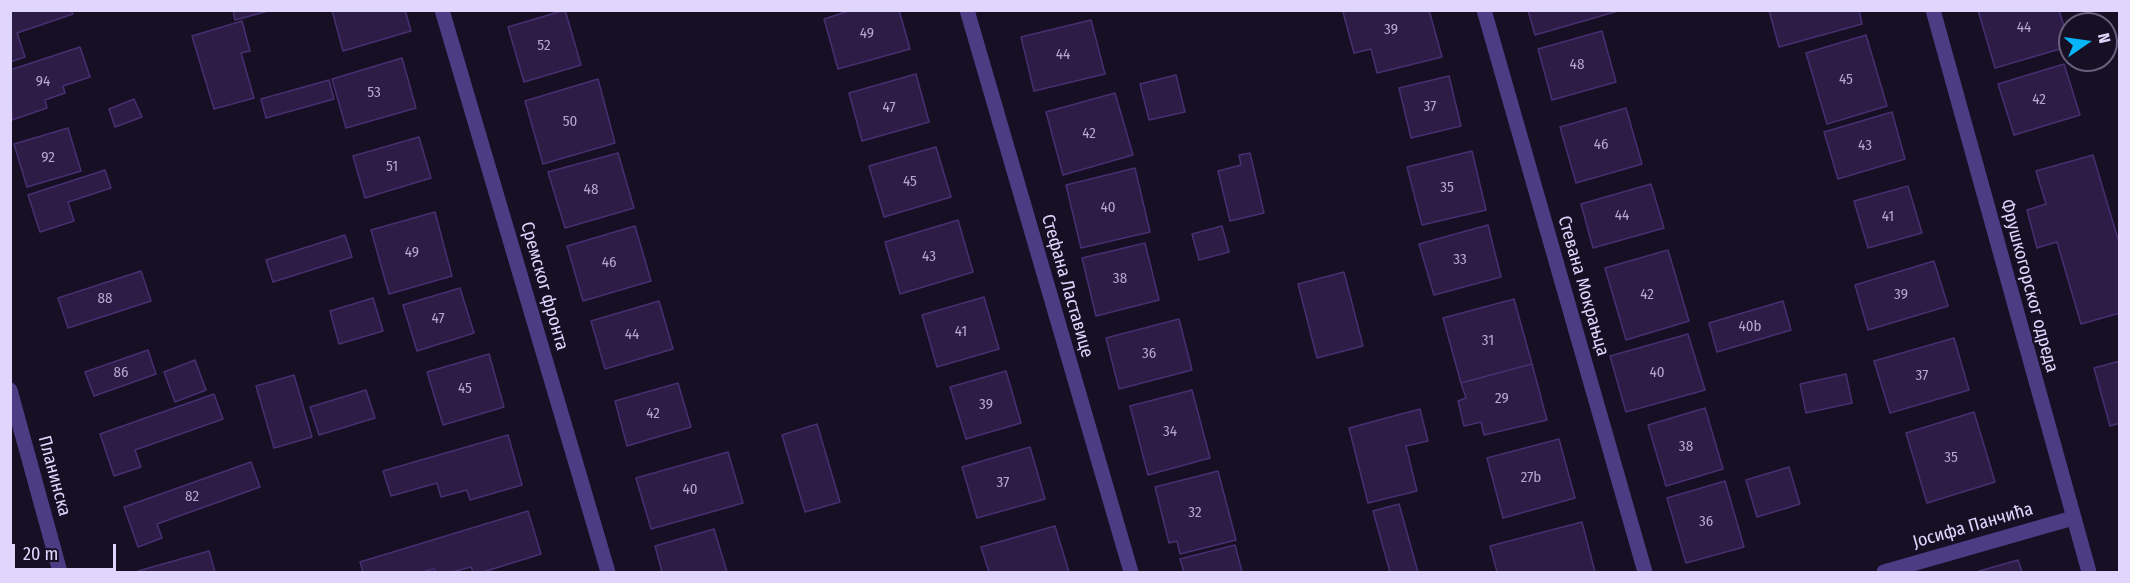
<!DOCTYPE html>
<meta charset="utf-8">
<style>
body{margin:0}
#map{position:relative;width:2130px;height:583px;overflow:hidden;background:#171025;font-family:"Fira Sans Condensed",sans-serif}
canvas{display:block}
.frame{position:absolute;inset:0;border:12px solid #e1d5fe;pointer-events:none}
.north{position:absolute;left:2058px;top:12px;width:60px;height:60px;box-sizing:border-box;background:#171025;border:2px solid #685f7c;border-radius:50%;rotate:77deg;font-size:16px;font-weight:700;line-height:24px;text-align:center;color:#e1d5fe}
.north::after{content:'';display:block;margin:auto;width:21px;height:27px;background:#07b6f8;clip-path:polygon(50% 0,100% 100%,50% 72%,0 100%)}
.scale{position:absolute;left:12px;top:544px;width:104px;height:27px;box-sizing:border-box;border:3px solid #e1d5fe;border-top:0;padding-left:8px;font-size:18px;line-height:21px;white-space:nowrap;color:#e1d5fe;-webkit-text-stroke:4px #171025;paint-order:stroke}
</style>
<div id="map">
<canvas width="2130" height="583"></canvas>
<div class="frame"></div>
<div class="north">N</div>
<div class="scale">20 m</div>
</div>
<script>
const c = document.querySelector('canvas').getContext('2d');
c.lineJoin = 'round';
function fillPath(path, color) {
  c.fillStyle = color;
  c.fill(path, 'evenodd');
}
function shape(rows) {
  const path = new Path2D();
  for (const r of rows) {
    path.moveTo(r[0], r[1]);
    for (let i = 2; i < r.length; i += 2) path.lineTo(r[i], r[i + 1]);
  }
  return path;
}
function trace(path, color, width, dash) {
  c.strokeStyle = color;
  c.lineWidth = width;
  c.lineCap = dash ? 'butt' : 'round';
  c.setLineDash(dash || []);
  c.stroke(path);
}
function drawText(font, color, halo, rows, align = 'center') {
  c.font = font + ' "Fira Sans Condensed",sans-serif';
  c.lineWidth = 5;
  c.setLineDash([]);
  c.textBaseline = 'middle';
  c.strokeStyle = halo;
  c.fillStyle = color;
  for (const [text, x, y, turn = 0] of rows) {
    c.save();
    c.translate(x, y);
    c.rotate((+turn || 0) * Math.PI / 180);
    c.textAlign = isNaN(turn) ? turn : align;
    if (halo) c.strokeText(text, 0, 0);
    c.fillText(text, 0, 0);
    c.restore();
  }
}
const building = shape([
 [10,10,71,10,73,14,17,33,25,57,10,62,10,10],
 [233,10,272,10,235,20,233,10],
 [332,10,405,10,411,31,343,51,332,10],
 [565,10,581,65,524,82,508,27,565,10],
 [852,10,899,10,910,49,838,69,824,19,852,10],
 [1349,10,1429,10,1442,57,1377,73,1371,49,1354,53,1343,12,1349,10],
 [1528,10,1618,10,1618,11,1535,35,1528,10],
 [1769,10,1859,10,1862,24,1779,47,1769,10],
 [1978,10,2059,10,2070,46,1995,68,1978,10],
 [1091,20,1105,74,1034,91,1021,37,1091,20],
 [242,21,250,51,241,53,254,98,214,109,192,36,242,21],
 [1602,31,1616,82,1552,100,1538,49,1602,31],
 [1866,35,1887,106,1827,124,1806,53,1866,35],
 [80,47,90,77,63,86,65,93,45,100,47,108,12,120,10,70,80,47],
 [402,58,416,108,346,128,332,79,402,58],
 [2064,64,2080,115,2014,135,1998,84,2064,64],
 [916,74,929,122,862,141,849,93,916,74],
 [1176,75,1185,112,1149,120,1140,84,1176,75],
 [1449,76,1461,126,1411,138,1399,88,1449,76],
 [598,79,615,143,543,164,525,101,598,79],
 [329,80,334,99,266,118,261,99,329,80],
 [1115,93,1133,155,1063,175,1046,112,1115,93],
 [134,99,142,117,115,127,109,109,134,99],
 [1626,108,1642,164,1576,183,1560,127,1626,108],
 [1892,112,1905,159,1838,179,1824,132,1892,112],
 [68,128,81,171,27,187,14,144,68,128],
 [419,137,431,178,365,198,353,156,419,137],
 [936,147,951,197,884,217,869,166,936,147],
 [1472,151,1486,210,1422,225,1407,167,1472,151],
 [618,153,634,208,565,228,548,172,618,153],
 [1250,153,1264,213,1230,221,1218,171,1241,165,1239,155,1250,153],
 [2093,155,2120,246,2120,313,2081,324,2057,242,2037,248,2027,210,2046,204,2036,171,2093,155],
 [1135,168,1150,232,1081,248,1066,185,1135,168],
 [105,170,111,188,68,202,74,221,40,232,28,195,105,170],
 [1651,184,1664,228,1593,248,1581,204,1651,184],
 [1908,186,1922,233,1868,248,1854,201,1908,186],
 [435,212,452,276,389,294,371,230,435,212],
 [958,220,973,272,900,294,885,242,958,220],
 [1488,225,1501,277,1434,295,1419,244,1488,225],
 [635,226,651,281,583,301,567,246,635,226],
 [1222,226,1229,252,1199,260,1192,234,1222,226],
 [345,235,352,257,273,282,266,260,345,235],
 [1145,243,1159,300,1096,316,1082,258,1145,243],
 [1668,250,1689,321,1626,340,1605,268,1668,250],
 [1934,261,1948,306,1868,330,1855,285,1934,261],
 [141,271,151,301,68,328,58,298,141,271],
 [1344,272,1363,346,1317,358,1298,284,1344,272],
 [460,288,474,333,417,351,403,305,460,288],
 [984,297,999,349,937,367,922,315,984,297],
 [373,298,383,331,339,344,330,311,373,298],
 [1514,299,1532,364,1461,383,1443,318,1514,299],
 [659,301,673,349,605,369,591,321,659,301],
 [1783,301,1791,330,1717,352,1709,323,1783,301],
 [1179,319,1192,370,1119,389,1106,338,1179,319],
 [1688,334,1705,390,1626,412,1610,356,1688,334],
 [1954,338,1969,390,1890,413,1874,361,1954,338],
 [148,350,156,374,94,396,85,372,148,350],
 [489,354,504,407,443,425,427,372,489,354],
 [195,360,206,390,175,402,164,372,195,360],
 [2120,361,2120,423,2110,426,2094,368,2120,361],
 [1532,364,1547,420,1484,435,1481,422,1464,426,1458,401,1466,398,1461,383,1532,364],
 [1006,371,1021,423,966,439,950,387,1006,371],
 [1846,374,1852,403,1806,413,1800,384,1846,374],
 [294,375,312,437,274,448,256,386,294,375],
 [678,383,691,427,627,446,615,401,678,383],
 [366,390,375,418,319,435,310,407,366,390],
 [1192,390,1210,458,1148,475,1130,406,1192,390],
 [214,394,223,419,135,450,141,467,114,476,100,434,214,394],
 [1705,408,1723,469,1666,486,1648,425,1705,408],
 [1420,409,1428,441,1406,446,1417,491,1368,503,1349,428,1420,409],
 [1974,412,1995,482,1927,503,1906,433,1974,412],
 [817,424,840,502,805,512,782,435,817,424],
 [508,435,522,485,470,500,467,490,441,497,437,483,391,496,383,471,508,435],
 [1559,439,1575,498,1503,518,1487,458,1559,439],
 [1030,447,1045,499,977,518,962,467,1030,447],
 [728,452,743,503,651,529,636,478,728,452],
 [251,462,260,487,157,524,162,538,138,547,124,507,251,462],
 [1789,467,1800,504,1757,517,1746,480,1789,467],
 [1218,471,1236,540,1180,554,1177,541,1169,543,1155,487,1218,471],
 [1725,481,1744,547,1686,563,1667,498,1725,481],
 [1399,504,1418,572,1390,572,1373,511,1399,504],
 [528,511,541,554,483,572,473,572,471,567,452,572,435,572,434,569,422,572,363,572,360,562,528,511],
 [1582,522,1595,572,1497,572,1490,546,1582,522],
 [1055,526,1069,572,989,572,981,547,1055,526],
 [714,529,727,572,662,572,655,546,714,529],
 [1235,545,1242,572,1184,572,1180,559,1235,545],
 [209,551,215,572,139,572,138,571,209,551],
 [2018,560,2022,572,1976,572,2018,560]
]);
const minor = shape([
 [442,10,608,572],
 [967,10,1131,572],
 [1484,10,1645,572],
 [1933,10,2089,572],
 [10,390,60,572],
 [1884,572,2073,518]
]);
const numberNames = [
 ["44",2024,28],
 ["39",1391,30],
 ["49",867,34],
 ["52",544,46],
 ["44",1063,55],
 ["48",1577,65],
 ["45",1846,80],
 ["94",43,82],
 ["53",374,93],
 ["42",2039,100],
 ["37",1430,107],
 ["47",889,108],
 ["50",570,122],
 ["42",1089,134],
 ["46",1601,145],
 ["43",1865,146],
 ["92",48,158],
 ["51",392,167],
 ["45",910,182],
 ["35",1447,188],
 ["48",591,190],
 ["40",1108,208],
 ["44",1622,216],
 ["41",1888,217],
 ["49",412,253],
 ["43",929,257],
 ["33",1460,260],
 ["46",609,263],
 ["38",1120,279],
 ["42",1647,295],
 ["39",1901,295],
 ["88",105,299],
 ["47",438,319],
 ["40b",1750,327],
 ["41",961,332],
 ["44",632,335],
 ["31",1488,341],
 ["36",1149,354],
 ["86",121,373],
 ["40",1657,373],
 ["37",1922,376],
 ["45",465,389],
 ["29",1502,399],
 ["39",986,405],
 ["42",653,414],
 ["34",1170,432],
 ["38",1686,447],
 ["35",1951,458],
 ["27b",1531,478],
 ["37",1003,483],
 ["40",690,490],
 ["82",192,497],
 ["32",1195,513],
 ["36",1706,522]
];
const streetNames = [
 ["Сремског фронта",544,286,74],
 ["Стефана Ластавице",1067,286,74],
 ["Стевана Мокрањца",1583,286,74],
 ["Фрушкогорског одреда",2029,286,75],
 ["Планинска",54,476,75],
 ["Јосифа Панчића",1973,526,-16]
];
fillPath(building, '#2c1c46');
trace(building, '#472f71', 1.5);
trace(minor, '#4b3c83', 15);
drawText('15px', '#b4a7d0', null, numberNames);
drawText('18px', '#e1d5fe', '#171025', streetNames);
</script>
